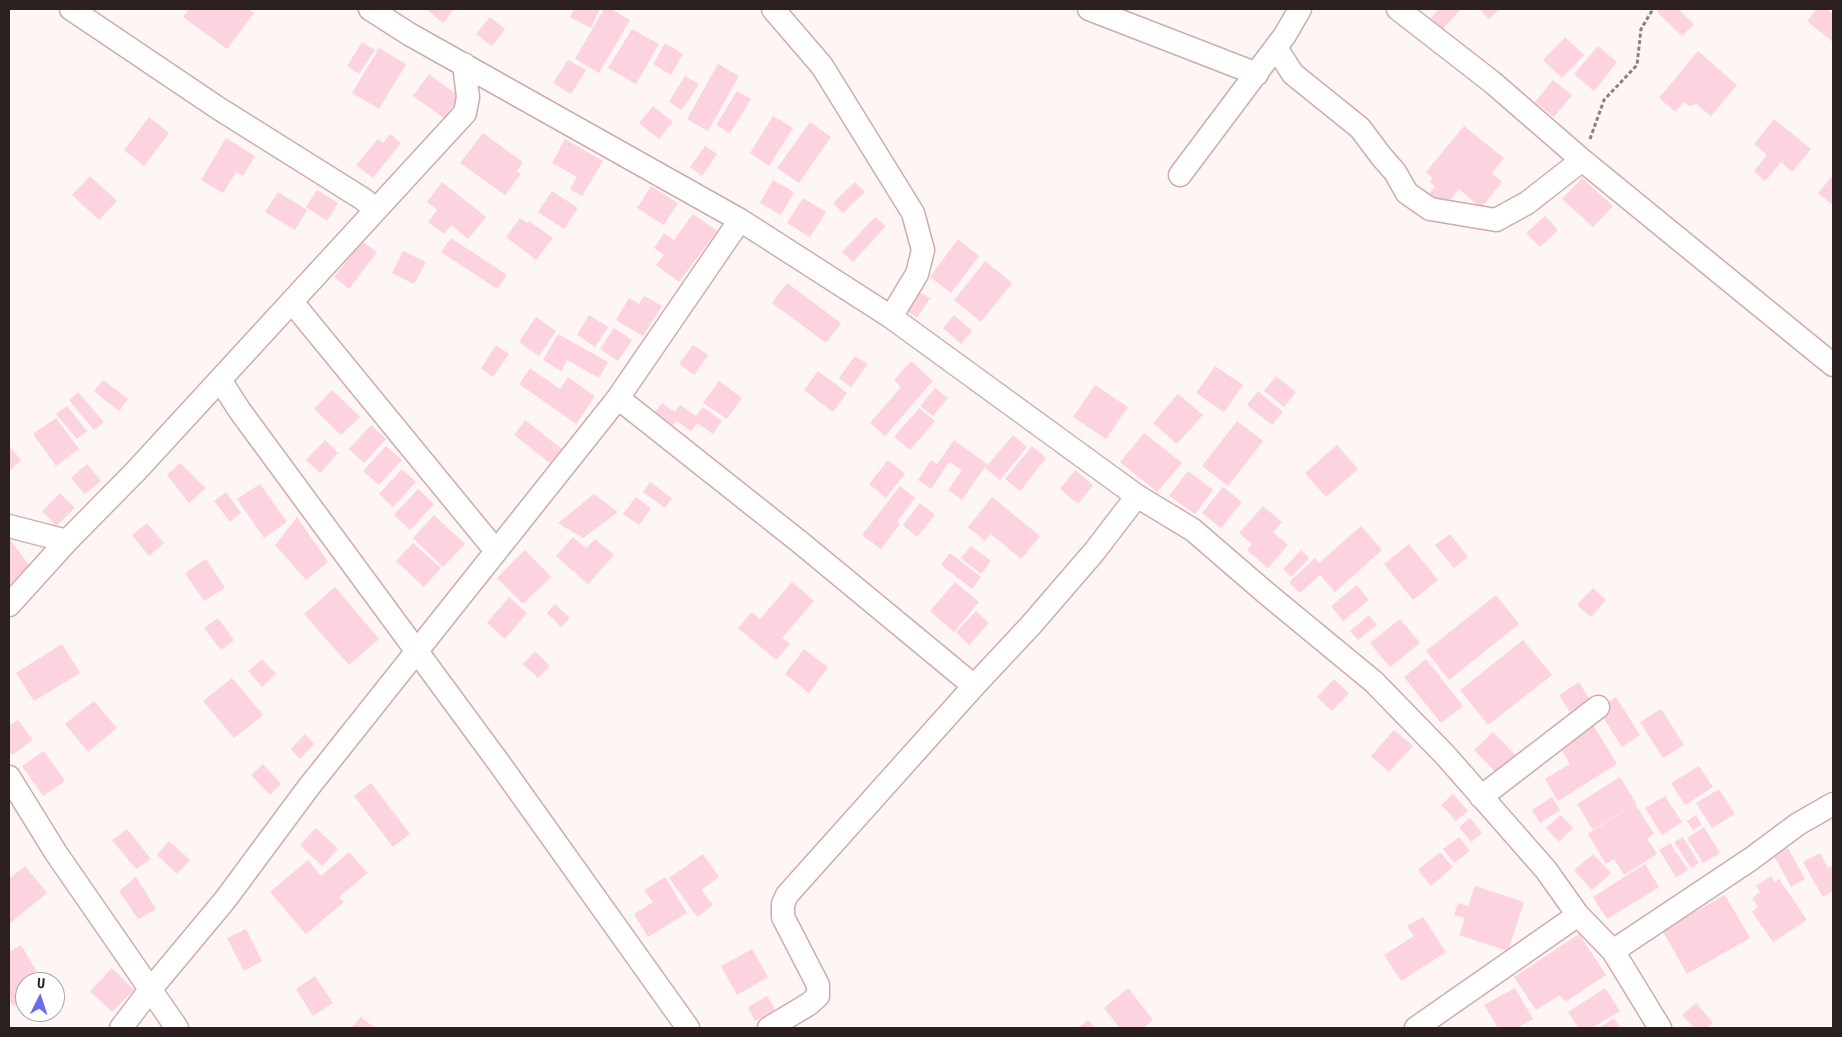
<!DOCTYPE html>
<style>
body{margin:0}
#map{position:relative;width:1842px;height:1037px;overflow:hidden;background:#fdf6f5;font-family:"Roboto Condensed",sans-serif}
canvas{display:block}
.frame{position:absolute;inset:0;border:10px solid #2c1f1f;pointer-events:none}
.north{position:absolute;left:15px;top:972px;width:50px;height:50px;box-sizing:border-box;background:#fff;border:1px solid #aba5a5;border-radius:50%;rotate:4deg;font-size:14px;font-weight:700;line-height:20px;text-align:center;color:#2c1f1f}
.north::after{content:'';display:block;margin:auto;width:18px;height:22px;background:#696de7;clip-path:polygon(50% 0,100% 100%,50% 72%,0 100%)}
</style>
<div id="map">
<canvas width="1842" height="1037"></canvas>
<div class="frame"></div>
<div class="north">U</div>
</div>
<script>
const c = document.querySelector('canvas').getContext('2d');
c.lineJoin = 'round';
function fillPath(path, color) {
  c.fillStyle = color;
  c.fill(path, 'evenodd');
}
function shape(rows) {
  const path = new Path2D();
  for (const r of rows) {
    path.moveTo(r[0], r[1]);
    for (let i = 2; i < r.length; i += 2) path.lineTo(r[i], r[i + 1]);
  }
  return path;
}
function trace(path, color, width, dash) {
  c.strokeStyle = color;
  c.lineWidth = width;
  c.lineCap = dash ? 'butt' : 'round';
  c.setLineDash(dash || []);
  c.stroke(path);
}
const building = shape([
 [189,9,249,9,254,13,227,49,183,17],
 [426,9,454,9,443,23],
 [574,9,596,9,599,11,591,28,570,17],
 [604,9,611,9,630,20,599,73,575,59],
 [1439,9,1460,10,1443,29,1431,18],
 [1479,9,1499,9,1489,19],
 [1660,9,1678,9,1694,24,1682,36,1657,12],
 [1817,9,1827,9,1833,14,1833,42,1807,21],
 [490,17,505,29,492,46,476,34],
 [632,29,659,44,636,84,608,68],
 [1565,37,1584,55,1562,78,1543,60],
 [362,42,375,50,359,74,347,66],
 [665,43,683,54,671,75,653,64],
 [1598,46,1617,62,1594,91,1574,74],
 [379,48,406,64,379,109,352,93],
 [1698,51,1737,85,1711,116,1696,104,1690,106,1684,102,1675,112,1659,98],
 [568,60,586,70,571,94,553,83],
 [718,64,739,76,708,131,687,119],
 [429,74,460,97,444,118,413,96],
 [685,76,699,84,682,110,669,102],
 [1553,80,1572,95,1554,117,1535,102],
 [737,91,751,99,730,133,716,125],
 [653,106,673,122,659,139,639,123],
 [773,116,793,128,769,166,750,153],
 [149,117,169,133,144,166,124,150],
 [1774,119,1811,149,1792,172,1781,162,1765,181,1754,171,1767,155,1754,144],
 [810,122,831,137,799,183,777,168],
 [1464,126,1504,158,1492,173,1502,182,1481,208,1459,189,1444,208,1428,195,1435,186,1430,182,1433,178,1426,172],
 [483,133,523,162,517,171,521,174,505,195,460,163],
 [390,134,401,143,373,178,356,165,378,139,383,143],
 [226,138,255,156,243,176,236,172,223,193,201,180],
 [565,139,603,161,582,196,570,189,577,177,552,163],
 [705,146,717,154,702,176,690,167],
 [1833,175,1833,205,1818,193],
 [90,176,117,201,99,220,72,195],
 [1582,178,1613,206,1593,227,1562,199],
 [773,180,794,192,781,215,760,203],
 [442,182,486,217,468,239,451,225,444,234,428,222,437,210,427,202],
 [855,182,865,192,843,213,833,203],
 [651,186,678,203,664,225,637,208],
 [317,190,338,203,327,221,306,207],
 [552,191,578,208,564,229,538,212],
 [278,192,307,210,295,230,265,212],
 [803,198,826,212,810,237,787,223],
 [693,214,717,231,679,282,656,265,664,255,654,248,664,233,674,240],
 [1545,216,1558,230,1540,247,1526,233],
 [875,217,886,226,853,262,842,252],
 [520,218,527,223,529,221,553,238,536,260,506,237],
 [451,238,507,275,497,289,441,252],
 [958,239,979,256,951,293,930,277],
 [362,241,377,252,349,289,334,277],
 [403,251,426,262,414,284,392,273],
 [985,261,1012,283,981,322,954,300],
 [787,283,841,323,826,343,772,303],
 [916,290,930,298,917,318,904,309],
 [644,296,662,306,643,336,616,320,629,298,639,304],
 [589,315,608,327,595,347,577,335],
 [954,315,972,331,961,344,943,328],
 [536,317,556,331,539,356,519,342],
 [614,328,632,340,618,361,600,349],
 [558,334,608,362,599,378,567,360,561,371,543,360],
 [496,345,509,354,493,377,481,368],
 [693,345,708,355,694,375,679,364],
 [855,356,868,364,851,387,839,378],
 [911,361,933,381,885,436,870,423,901,387,894,380],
 [1215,366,1243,385,1224,412,1196,393],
 [530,368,560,389,568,377,595,396,576,424,519,384],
 [818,371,847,393,833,412,804,390],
 [1276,376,1296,392,1284,407,1264,391],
 [103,380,128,399,119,411,94,391],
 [719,381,742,398,727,419,703,403],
 [1095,385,1128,407,1106,439,1073,417],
 [935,388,948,398,933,416,920,406],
 [332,390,360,417,341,435,314,409],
 [1258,391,1283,412,1272,425,1247,405],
 [78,392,104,422,94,430,69,400],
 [1178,394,1203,415,1177,444,1153,423],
 [662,403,675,412,680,405,696,416,703,407,722,421,713,434,697,423,691,431,677,421,673,425,655,412],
 [67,406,87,431,77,439,56,414],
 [919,408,935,421,910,450,894,437],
 [56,418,79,449,56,466,33,434],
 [525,420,562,449,550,463,514,435],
 [1237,421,1263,441,1228,486,1202,466],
 [371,425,386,439,364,463,349,449],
 [1144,433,1182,463,1157,492,1120,462],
 [1013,435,1027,447,1000,480,985,468],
 [325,440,338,453,320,473,306,460],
 [954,440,987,464,962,500,948,490,962,470,949,462,931,489,918,480,931,460,937,464],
 [1337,445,1358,469,1326,497,1305,473],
 [9,446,21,460,9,471],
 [386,446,402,460,379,485,363,471],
 [1032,446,1046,458,1020,491,1005,479],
 [888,460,905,474,886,498,869,484],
 [180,463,206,488,189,503,167,475],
 [87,464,101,481,85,494,71,478],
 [402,469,416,482,393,507,379,494],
 [1075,470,1093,485,1078,504,1060,489],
 [1188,471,1213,490,1195,514,1169,496],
 [650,482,672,498,665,508,643,492],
 [260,484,287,522,264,538,237,499],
 [900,486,915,498,897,522,900,524,881,549,862,535],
 [1223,487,1242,502,1221,528,1202,513],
 [418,489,434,504,410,530,394,515],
 [226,492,241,513,230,522,214,501],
 [60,493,75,508,56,526,42,511],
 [594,494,618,512,583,538,558,523],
 [636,497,651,508,639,525,623,514],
 [992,497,1040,536,1021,559,991,534,985,541,968,527],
 [920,503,935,515,917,537,903,525],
 [1263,506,1282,522,1273,532,1288,545,1268,568,1247,550,1252,544,1239,533],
 [434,515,465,544,443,567,413,538],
 [297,517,328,562,306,580,275,545],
 [147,523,164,543,149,556,132,535],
 [1361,526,1382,550,1335,592,1320,575,1300,593,1289,582,1315,558,1319,563],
 [1450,534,1468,557,1454,568,1435,545],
 [573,537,586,548,595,539,614,555,588,584,556,556],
 [9,538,31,568,9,585],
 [413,543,441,568,424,587,396,561],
 [1409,544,1438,580,1413,600,1384,564],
 [971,546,991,561,981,574,961,558],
 [525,550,551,577,523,604,497,578],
 [1301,550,1309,558,1291,577,1283,569],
 [950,553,981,577,972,589,941,565],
 [206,559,225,588,204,601,185,573],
 [792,582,814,601,782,638,790,644,776,660,738,628,752,612,760,619],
 [955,582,979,602,954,632,930,611],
 [1357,585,1369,600,1343,621,1331,606],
 [335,587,379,639,349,665,304,614],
 [1593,588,1606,600,1591,617,1577,605],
 [1496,595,1519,624,1449,680,1426,651],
 [509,597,527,613,505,639,487,623],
 [555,604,570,618,561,627,547,613],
 [976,611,989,623,969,645,956,632],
 [1369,615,1377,625,1358,640,1350,631],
 [218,618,234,640,221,650,204,628],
 [1400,619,1420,643,1390,667,1370,643],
 [1523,640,1552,675,1488,725,1460,690],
 [62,644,80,673,34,701,16,673],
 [804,649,828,667,809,693,785,674],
 [535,651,550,666,538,678,523,664],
 [262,659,276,674,262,687,248,671],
 [1426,659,1463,706,1441,723,1404,677],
 [232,678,263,715,234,738,203,701],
 [1334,679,1349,693,1332,711,1317,697],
 [1579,682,1590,700,1570,712,1559,695],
 [1616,697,1640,735,1622,747,1597,708],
 [94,701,117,728,88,752,65,724],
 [1661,709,1684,745,1663,758,1640,722],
 [18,720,33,740,12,755,9,751,9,726],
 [1593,725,1617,764,1558,801,1545,779,1570,764,1559,746],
 [1394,730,1413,746,1389,772,1371,756],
 [1493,732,1521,761,1502,779,1474,750],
 [305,734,314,744,300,759,291,749],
 [44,751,65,781,43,796,22,766],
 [263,764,281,784,270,795,251,775],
 [1699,766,1713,787,1685,805,1671,783],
 [1620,777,1636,803,1593,830,1577,804],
 [371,783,410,834,393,847,354,796],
 [1719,789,1735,814,1712,828,1696,803],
 [1453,794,1468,811,1456,821,1441,805],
 [1665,796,1682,822,1662,835,1645,808],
 [1552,797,1560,810,1540,823,1532,810],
 [1635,804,1654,834,1647,839,1657,854,1624,875,1614,859,1606,864,1588,834],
 [1561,815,1573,828,1559,842,1546,828],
 [1696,815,1702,825,1693,830,1687,821],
 [1470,818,1482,833,1471,842,1459,827],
 [1704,827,1720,853,1703,863,1687,838],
 [316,828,338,849,322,866,300,845],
 [127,829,151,859,136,869,112,840],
 [1459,837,1470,851,1454,863,1443,849],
 [1683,837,1699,863,1691,868,1674,842],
 [169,841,190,860,177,874,157,855],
 [1670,843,1688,870,1676,877,1659,850],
 [1788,848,1805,879,1791,887,1774,856],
 [349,852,368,873,339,897,344,902,306,934,270,892,308,860,321,876],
 [1440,852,1453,867,1431,886,1418,870],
 [1820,853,1828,868,1833,865,1833,891,1823,897,1803,862],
 [703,854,719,877,701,890,713,905,697,917,669,878],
 [1593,854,1611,873,1592,890,1574,870],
 [1645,864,1659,887,1607,919,1593,897],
 [25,866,47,893,9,924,9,879],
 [1771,876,1775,882,1779,879,1807,920,1773,942,1752,912,1758,907,1752,898,1760,892,1756,886],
 [136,877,156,909,138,919,119,891],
 [665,877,687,913,648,937,634,914,653,902,644,890],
 [1475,886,1524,902,1508,951,1459,935,1465,918,1454,915,1458,903,1468,906],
 [1725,895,1750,938,1687,974,1662,930],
 [1423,917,1446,952,1401,981,1384,955,1414,936,1407,926],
 [246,929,262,961,244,971,227,938],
 [1579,934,1606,975,1565,1002,1560,995,1536,1010,1514,977],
 [21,945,43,982,25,982,25,999,13,1006,9,1000,9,952],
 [752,949,768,977,737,995,721,966],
 [112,968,134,990,112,1012,90,991],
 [315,976,333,1003,313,1016,296,989],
 [1128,988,1153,1020,1143,1028,1120,1028,1104,1008],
 [1515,988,1533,1019,1517,1028,1498,1028,1484,1005],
 [1605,988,1620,1011,1592,1028,1579,1028,1568,1012],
 [767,996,775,1010,755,1021,748,1007],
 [1696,1003,1713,1023,1706,1028,1694,1028,1682,1015],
 [361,1017,375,1028,351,1028],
 [1614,1018,1621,1028,1599,1028],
 [1088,1020,1095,1028,1078,1028]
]);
const path = shape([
 [1590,139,1604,100,1637,65,1641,29,1653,9]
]);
const minor = shape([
 [71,9,218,108,363,199,376,210],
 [370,9,409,34,740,220,891,317,1137,496,1193,530,1266,593,1374,682,1446,756,1546,870,1578,915,1613,951,1660,1028],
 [773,9,822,66,913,213,923,250,917,274,891,317],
 [1089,9,1257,74],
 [1398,9,1492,82,1582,160,1833,365],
 [1276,48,1293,74,1360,128,1381,156,1395,172,1407,193,1430,209,1496,220,1527,203,1582,160],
 [1180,175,1285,35,1300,9],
 [292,302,496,551],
 [220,380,240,411,499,763,688,1028],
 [618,398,801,543,974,686],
 [9,526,67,541],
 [9,605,67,541,136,471,465,113,468,97,464,64],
 [9,777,56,853,177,1028],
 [1481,797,1598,707],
 [1613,951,1751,859,1798,824,1833,804],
 [121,1028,150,990,225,900,308,788,618,398,740,220],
 [769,1028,809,1004,818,996,818,985,783,917,783,904,787,895,974,686,1031,625,1094,552,1137,496],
 [1416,1028,1578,915]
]);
fillPath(building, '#fdd3df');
trace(minor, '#ceacab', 25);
trace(path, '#8b8180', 3, [4, 2.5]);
trace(minor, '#fff', 22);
</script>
